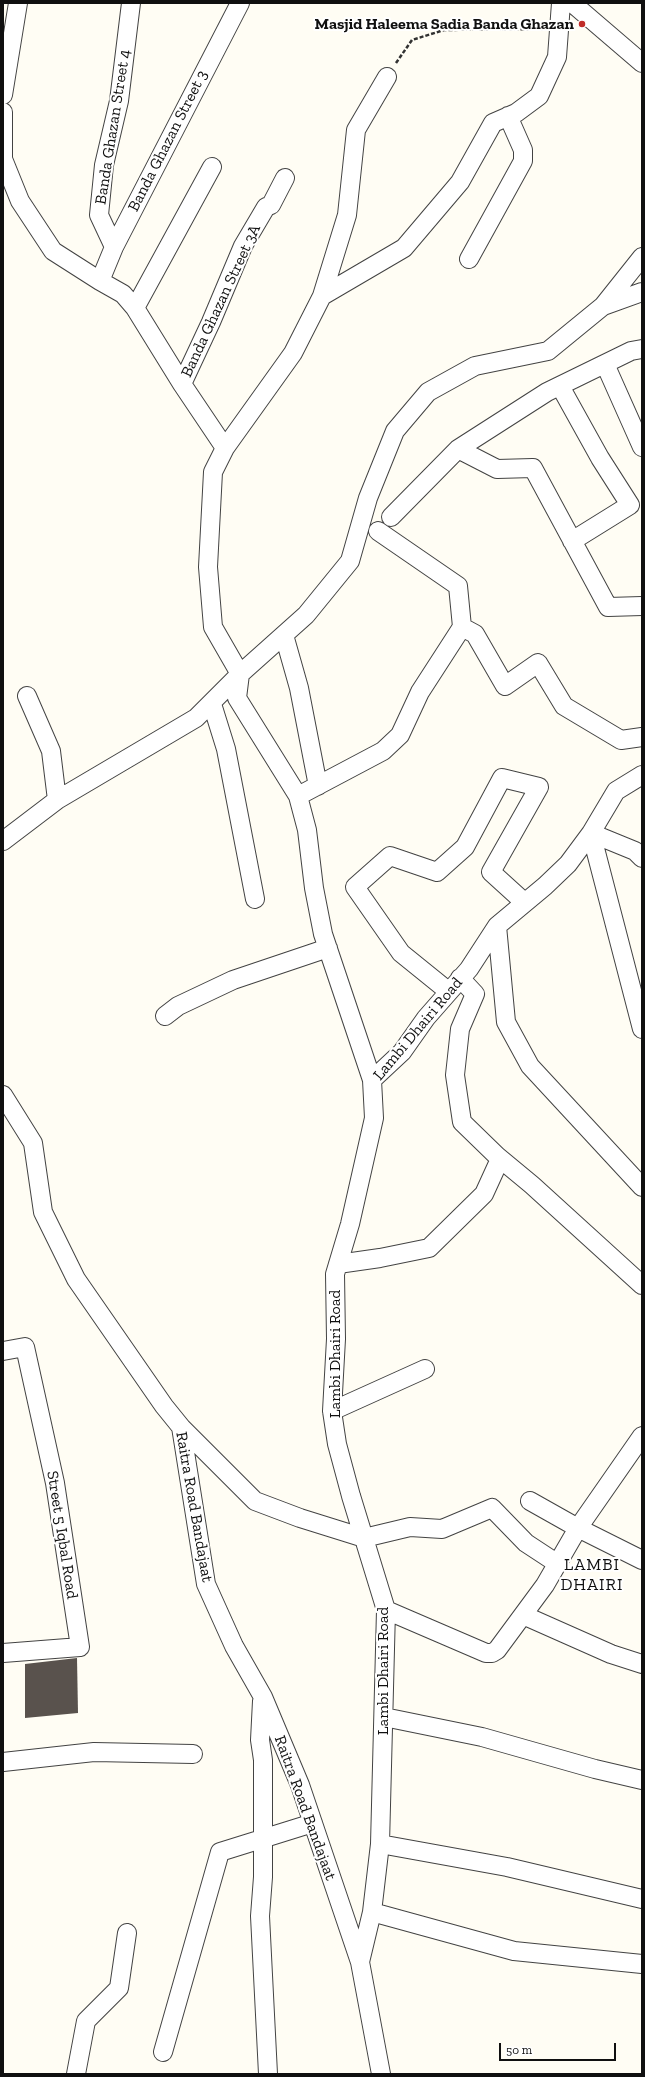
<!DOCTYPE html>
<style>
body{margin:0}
#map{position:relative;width:645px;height:2077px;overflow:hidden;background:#fffdf4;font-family:"Zilla Slab",serif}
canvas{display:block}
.frame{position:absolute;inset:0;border:4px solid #101010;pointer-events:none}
.scale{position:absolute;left:499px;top:2043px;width:117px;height:18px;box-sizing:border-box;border:2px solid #101010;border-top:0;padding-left:5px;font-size:12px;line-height:14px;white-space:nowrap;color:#101010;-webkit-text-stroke:3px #fff;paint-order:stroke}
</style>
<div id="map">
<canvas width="645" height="2077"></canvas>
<div class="frame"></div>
<div class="scale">50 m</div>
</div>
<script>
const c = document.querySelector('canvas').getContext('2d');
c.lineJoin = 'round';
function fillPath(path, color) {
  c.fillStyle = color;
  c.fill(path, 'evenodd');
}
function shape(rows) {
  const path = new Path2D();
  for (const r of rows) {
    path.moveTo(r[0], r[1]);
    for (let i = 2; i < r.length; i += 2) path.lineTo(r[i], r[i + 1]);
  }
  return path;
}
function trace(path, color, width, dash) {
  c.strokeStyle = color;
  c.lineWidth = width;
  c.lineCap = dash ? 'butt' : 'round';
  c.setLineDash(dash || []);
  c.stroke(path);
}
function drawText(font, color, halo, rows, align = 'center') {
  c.font = font + ' "Zilla Slab",serif';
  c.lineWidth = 4;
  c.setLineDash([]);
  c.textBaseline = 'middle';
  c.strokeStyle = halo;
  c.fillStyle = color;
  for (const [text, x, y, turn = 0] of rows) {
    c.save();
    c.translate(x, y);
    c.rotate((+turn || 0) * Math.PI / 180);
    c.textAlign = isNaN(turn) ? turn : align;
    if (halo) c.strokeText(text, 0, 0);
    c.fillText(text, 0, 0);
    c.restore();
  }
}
const building = shape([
 [77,1658,78,1713,25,1718,25,1664]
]);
const path = shape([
 [396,63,412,40,444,30,543,29]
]);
const minor = shape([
 [572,3,642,63],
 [3,95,18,3],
 [3,112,3,159,20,201,53,251,100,281,123,294,135,308,182,384,225,448,213,472,208,567,213,627,240,674,237,698,298,796,307,830,314,888,323,934,372,1080,374,1118,350,1224,335,1274,336,1339,332,1411,337,1444,351,1496,386,1610,380,1844,372,1912,360,1962,381,2074],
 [114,247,99,215,104,165,119,101,131,3],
 [469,259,523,161,523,150,508,116],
 [100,281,114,247,240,3],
 [322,296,347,215,356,130,387,77],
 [603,306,642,257],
 [135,308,212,167],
 [605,364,642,447],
 [182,384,211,322,243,246,266,207,271,205,285,178],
 [560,386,600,458,630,505,572,541],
 [225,448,293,353,322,296,404,248,460,182,493,123,516,113,539,96,557,57,561,3],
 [458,449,497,469,533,468,608,607,642,606],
 [391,517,458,449,547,392,631,351,642,349],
 [462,627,475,634,505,686,538,663,564,706,621,740,642,737],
 [284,635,299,688,318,786],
 [27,696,51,751,57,800],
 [212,704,226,749,255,899],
 [298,796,383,751,400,735,420,692,462,627,458,586,378,531],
 [591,833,642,1029],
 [591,833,635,851,642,858],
 [3,841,57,800,196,718,240,674,306,615,350,561,368,498,395,431,428,392,475,366,548,351,603,306,642,292],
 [497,926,506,1022,530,1066,642,1187],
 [460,978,475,994,460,1029,455,1075,462,1122,497,1156,532,1185,642,1285],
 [448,991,401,953,355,887,390,856,437,872,465,847,502,778,539,787,491,872,524,902],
 [165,1016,178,1006,233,980,328,948],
 [372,1080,402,1052,426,1018,469,969,497,926,545,886,568,864,591,833,616,791,642,775],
 [3,1095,33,1143,43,1212,76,1279,164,1406,181,1427,206,1584,234,1646,263,1697,300,1785,360,1962],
 [338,1264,380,1258,429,1248,484,1194,500,1159],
 [3,1351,25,1347,55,1483,80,1647,3,1653],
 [332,1411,425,1369],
 [181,1427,255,1501,300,1518,364,1538,410,1527,442,1529,492,1508,526,1543,558,1564],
 [530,1501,578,1528,642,1560],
 [386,1610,486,1653,492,1653,497,1650,545,1585,578,1528,642,1436],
 [523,1615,611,1654,642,1664],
 [262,1701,260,1740,263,1760,263,1877,260,1916,268,2074],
 [384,1717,482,1737,595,1769,642,1780],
 [3,1762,94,1752,193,1754],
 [380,1844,507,1867,642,1899],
 [372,1912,514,1951,642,1964],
 [163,2052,220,1852,313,1823],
 [76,2074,86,2021,119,1988,127,1933]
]);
const markers = [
 [582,24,4,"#c02c28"]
];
const poiNames = [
 ["Masjid Haleema Sadia Banda Ghazan",574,24]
];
const streetNames = [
 ["Banda Ghazan Street 4",113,127,-81],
 ["Banda Ghazan Street 3",168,141,-63],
 ["Banda Ghazan Street 3A",221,301,-65],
 ["Lambi Dhairi Road",418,1029,-50],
 ["Lambi Dhairi Road",335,1354,-90],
 ["Raitra Road Bandajaat",194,1507,80],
 ["Street 5 Iqbal Road",62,1535,81],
 ["Lambi Dhairi Road",383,1671,-90],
 ["Raitra Road Bandajaat",305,1808,70]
];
const neighbourhoodNames = [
 ["LAMBI",592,1565],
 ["DHAIRI",592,1585]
];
fillPath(building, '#59524d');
trace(minor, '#434343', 20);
trace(path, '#323232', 2.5, [4, 2]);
trace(minor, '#fff', 18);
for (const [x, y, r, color] of markers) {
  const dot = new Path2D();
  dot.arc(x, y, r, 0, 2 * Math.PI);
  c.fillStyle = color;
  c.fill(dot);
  trace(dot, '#fff', 1.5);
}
drawText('bold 16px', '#101010', '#fff', poiNames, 'right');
drawText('16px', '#101010', '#fff', streetNames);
c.letterSpacing = '1px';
drawText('17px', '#101010', '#fff', neighbourhoodNames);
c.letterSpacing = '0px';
</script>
